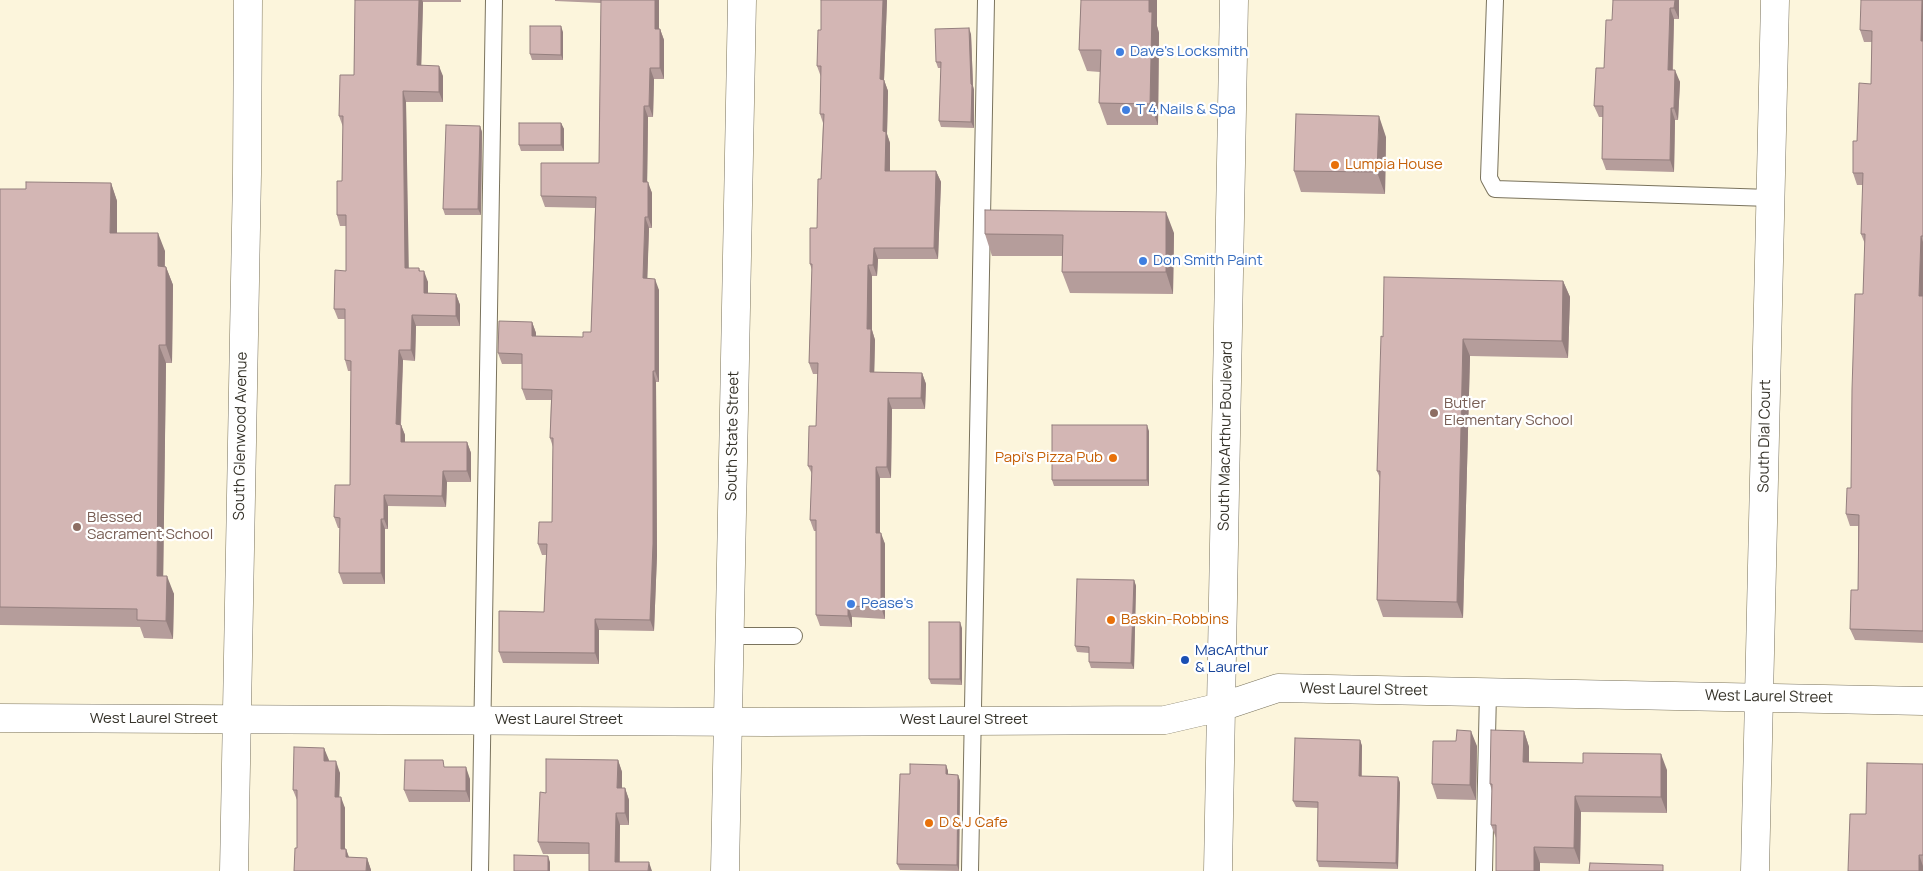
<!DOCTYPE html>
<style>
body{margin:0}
canvas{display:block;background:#fcf5dc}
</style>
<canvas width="1923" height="871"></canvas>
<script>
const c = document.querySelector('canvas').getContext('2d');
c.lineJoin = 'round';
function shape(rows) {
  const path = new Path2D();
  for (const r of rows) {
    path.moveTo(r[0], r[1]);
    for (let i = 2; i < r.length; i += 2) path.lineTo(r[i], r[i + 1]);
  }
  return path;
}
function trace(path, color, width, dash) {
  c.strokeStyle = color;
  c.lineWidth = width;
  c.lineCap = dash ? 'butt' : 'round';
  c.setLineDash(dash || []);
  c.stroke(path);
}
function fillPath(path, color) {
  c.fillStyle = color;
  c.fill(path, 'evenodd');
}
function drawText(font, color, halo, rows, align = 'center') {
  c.font = font + ' Manrope,sans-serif';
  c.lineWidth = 4.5;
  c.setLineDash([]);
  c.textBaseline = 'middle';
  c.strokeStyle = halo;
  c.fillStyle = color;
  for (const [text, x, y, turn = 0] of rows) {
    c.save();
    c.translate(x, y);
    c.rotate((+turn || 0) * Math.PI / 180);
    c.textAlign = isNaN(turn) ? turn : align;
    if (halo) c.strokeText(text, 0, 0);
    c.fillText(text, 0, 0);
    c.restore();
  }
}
const lane = shape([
 [1495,0,1489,178,1495,189,1770,198],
 [730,636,794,636],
 [480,871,494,0],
 [970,871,986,0],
 [1484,871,1488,692]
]);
const street = shape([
 [234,871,247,174,248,0],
 [725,871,742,0],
 [1755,871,1775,0]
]);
const secondary = shape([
 [0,718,767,722,1165,720,1221,707,1278,688,1923,701],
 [1218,871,1234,0]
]);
const wall = shape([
 [355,0,461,0,461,2,423,2,421,65,443,76,443,102,406,102,408,268,419,268,420,271,428,282,428,293,456,294,460,305,460,326,416,326,415,361,403,360,401,425,405,435,405,442,467,442,471,453,471,482,447,482,446,507,388,506,388,529,385,529,385,584,343,584,339,573,340,528,338,528,334,517,350,485,351,371,348,371,345,360,345,319,338,319,334,309,346,271,346,226,340,226,337,215,342,181,343,127,339,116,354,75],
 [555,0,659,0,659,29,660,29,664,40,664,79,654,79,653,117,648,117,647,182,652,193,652,228,649,228,647,279,659,290,659,382,656,382,657,555,654,631,599,630,599,664,503,663,499,652,544,612,546,555,542,555,538,544,552,522,553,447,550,438,551,400,526,400,522,389,522,364,502,364,498,353,532,322,536,333,536,336,583,337,591,332,595,208,545,207,541,196,599,163,601,3,555,1],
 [821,0,887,0,884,80,888,91,887,134,890,143,890,171,936,171,941,182,938,259,878,259,877,276,872,276,872,330,875,340,874,372,922,373,926,384,925,409,892,409,891,478,880,478,880,533,885,544,885,619,852,617,852,627,820,626,816,615,816,531,814,531,810,520,812,474,808,466,816,426,818,374,813,374,809,363,812,270,810,264,817,228,821,179,823,123,820,114,821,77,817,66,821,30],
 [1081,0,1157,0,1157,26,1159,33,1158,125,1107,125,1099,103,1100,72,1087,71,1079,50],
 [1679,0,1679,19,1674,19,1673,70,1680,82,1678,120,1675,120,1674,172,1606,170,1602,159,1603,117,1599,117,1594,106,1604,68,1612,20],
 [1923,0,1923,643,1855,640,1850,629,1858,590,1858,526,1850,526,1846,514,1851,488,1863,294,1865,244,1861,234,1863,185,1857,185,1853,173,1857,141,1871,84,1872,42,1864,42,1860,30],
 [563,32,563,60,532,60,530,54],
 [971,34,973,86,974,90,974,128,941,127,939,121,941,68,938,68,936,62],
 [561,123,564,129,564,151,521,151,519,145],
 [480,126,482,132,481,215,445,215,443,209],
 [1386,137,1385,194,1301,192,1294,171],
 [111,183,117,201,117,233,165,251,165,266,166,267,173,285,172,363,166,363,163,576,174,594,173,639,144,638,140,627,0,625,0,189,26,189],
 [1174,233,1173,294,1070,293,1062,272,1062,256,992,256,985,234],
 [1563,281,1570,297,1568,358,1470,356,1463,618,1383,617,1377,600,1380,478,1377,471,1383,337],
 [1149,431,1149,486,1054,486,1052,480],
 [1134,580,1136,586,1134,669,1091,668,1089,662,1089,653,1077,652,1075,646],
 [962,628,962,685,931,684,929,679],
 [1524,731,1529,747,1529,762,1667,770,1667,813,1581,812,1580,864,1540,863,1540,871,1496,871,1496,838,1491,825,1492,791,1490,784],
 [1360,740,1362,746,1362,776,1398,777,1400,783,1398,869,1319,867,1317,861,1318,808,1296,807,1293,801],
 [1456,741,1477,746,1476,800,1437,799,1432,784],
 [324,748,328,761,340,773,339,797,345,808,345,849,346,849,349,857,367,858,371,870,297,848,297,800,293,790],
 [618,760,622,772,622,788,625,788,629,800,629,825,620,825,620,862,648,871,589,854,543,854,538,842,546,793],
 [1923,764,1923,871,1866,814],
 [946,765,948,771,948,775,958,775,960,781,959,871,900,870,897,864,910,774],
 [446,767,470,779,470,802,409,802,404,790]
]);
const shadedWall = shape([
 [419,0,422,0,423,2,421,76,417,65],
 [655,0,659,0,659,40,655,29],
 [883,0,887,0,884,80,888,91,887,134,890,143,890,182,885,171,880,79],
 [1149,0,1157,0,1157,26,1159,33,1158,125,1150,104],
 [1675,0,1679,0,1679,19,1674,8],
 [1922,0,1923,0,1923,45,1921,41],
 [1670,8,1674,19,1672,82,1668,70],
 [561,26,563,32,563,60,561,55],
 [969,28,971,34,973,86,974,90,974,128,971,122],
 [660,29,664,40,664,79,660,68],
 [439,66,443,76,443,102,439,92],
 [650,68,654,79,653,117,649,106],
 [1675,70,1680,82,1678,120,1674,108],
 [403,91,406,102,409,279,405,268],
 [644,106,648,117,647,193,643,182],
 [1671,108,1675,120,1674,172,1670,160],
 [1379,116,1386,137,1385,194,1377,172],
 [561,123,564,129,564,151,561,145],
 [480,126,482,132,481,215,478,209],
 [936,171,941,182,938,259,934,248],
 [648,182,652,193,652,228,648,217],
 [111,183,117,201,117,251,110,233],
 [1166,212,1174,233,1173,294,1166,272],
 [645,217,649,228,647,289,643,278],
 [158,233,165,251,164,284,158,266],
 [1921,236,1923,242,1923,308,1919,296],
 [874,248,878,259,877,276,873,265],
 [868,265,872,276,872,330,875,340,874,384,870,372,867,329],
 [166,267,173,285,172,363,166,345],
 [424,271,428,282,428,304,424,293],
 [655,279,659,290,659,382,655,371],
 [1563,281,1570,297,1568,358,1562,341],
 [456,294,460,305,460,326,456,316],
 [412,315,416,326,415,361,411,350],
 [532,322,536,333,536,347,532,336],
 [1463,339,1470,356,1463,618,1457,602],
 [159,345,166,363,163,594,157,576],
 [399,350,403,360,400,435,396,424],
 [653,371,656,382,657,555,654,631,650,620],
 [922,373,926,384,925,409,921,398],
 [888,398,892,409,891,478,887,467],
 [401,425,405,435,405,453,401,442],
 [1147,425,1149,431,1149,486,1147,480],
 [467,442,471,453,471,482,467,471],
 [876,467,880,478,880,544,876,533],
 [443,471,447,482,446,507,442,496],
 [384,495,388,506,388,529,384,519],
 [381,519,385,529,385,584,381,573],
 [881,533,885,544,885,619,881,607],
 [167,576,174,594,173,639,166,621],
 [1134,580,1136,586,1134,669,1131,663],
 [848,606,852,617,852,627,848,616],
 [595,619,599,630,599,664,595,653],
 [960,622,962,628,962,685,960,679],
 [1471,731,1477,746,1476,800,1470,785],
 [1524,731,1529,747,1529,778,1523,762],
 [1360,740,1362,746,1361,782,1359,776],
 [324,748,329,760,328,773,324,761],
 [1661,754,1667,770,1667,813,1661,797],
 [618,760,622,772,622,799,617,788],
 [336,761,340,773,339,808,335,797],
 [946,765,948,771,948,780,946,774],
 [466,767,470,779,470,802,466,791],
 [958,775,960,781,959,871,957,865],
 [1398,777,1400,783,1398,869,1396,863],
 [625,788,629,800,629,825,625,813],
 [1575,796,1581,812,1580,864,1574,848],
 [341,797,345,808,345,861,341,849],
 [616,813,620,825,619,871,615,862],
 [1534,847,1540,863,1540,871,1534,871],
 [346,849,350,861,346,857],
 [1919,855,1923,866,1923,871,1919,871],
 [548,856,550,862,550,871,548,871],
 [367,858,371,870,371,871,366,871],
 [649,862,652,871,648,871]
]);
const building = shape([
 [355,0,419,0,417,65,439,66,439,92,403,91,405,268,419,268,419,271,424,271,424,293,456,294,456,316,412,315,411,350,399,350,396,424,401,425,401,442,467,442,467,471,443,471,442,496,384,495,384,519,381,519,381,573,339,573,340,518,334,517,335,485,350,485,351,361,345,360,345,309,334,309,335,270,346,271,346,215,337,215,337,181,342,181,343,116,339,116,340,75,354,75,355,0],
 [601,0,655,0,655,29,660,29,660,68,650,68,649,106,644,106,643,182,648,182,648,217,645,217,643,278,655,279,655,371,653,371,653,544,650,620,595,619,595,653,499,652,499,611,544,612,547,544,538,544,539,522,552,522,553,438,550,438,552,390,522,389,522,354,498,353,499,321,532,322,532,336,583,337,583,332,591,332,596,197,541,196,541,163,599,163,601,0],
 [821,0,883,0,880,79,884,80,883,131,886,132,885,171,936,171,934,248,874,248,873,265,868,265,867,329,871,329,870,372,922,373,921,398,888,398,887,467,876,467,876,533,881,533,881,607,848,606,848,616,816,615,816,520,810,520,812,466,808,466,809,426,816,426,818,363,809,363,812,264,810,264,810,228,817,228,818,179,821,179,824,114,820,114,821,66,817,66,818,30,821,30,821,0],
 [1081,0,1149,0,1149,12,1152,12,1150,104,1099,103,1101,50,1079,50,1081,0],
 [1613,0,1675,0,1674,8,1670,8,1668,70,1675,70,1674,108,1671,108,1670,160,1602,159,1603,106,1594,106,1596,68,1604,68,1606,20,1612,20,1613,0],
 [1861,0,1922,0,1921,41,1923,41,1923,236,1921,236,1919,296,1923,296,1923,631,1850,629,1851,590,1858,590,1859,515,1846,514,1847,488,1851,488,1852,389,1855,294,1863,294,1865,234,1861,234,1863,173,1853,173,1853,141,1857,141,1859,83,1871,84,1872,31,1860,30,1861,0],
 [530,26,561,26,561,55,530,54,530,26],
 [969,28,971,84,972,85,971,122,939,121,941,62,936,62,935,29,969,28],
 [1296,114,1379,116,1377,172,1294,171,1296,114],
 [519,123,561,123,561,145,519,145,519,123],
 [446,125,480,126,478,209,443,209,446,125],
 [26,182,111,183,110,233,158,233,158,266,166,267,166,345,159,345,157,576,167,576,166,621,137,620,137,609,0,607,0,189,26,189,26,182],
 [985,210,1166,212,1166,272,1062,272,1063,235,985,234,985,210],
 [1384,277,1563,281,1562,341,1463,339,1457,602,1377,600,1380,471,1377,471,1381,336,1383,337,1384,277],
 [1052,425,1147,425,1147,480,1052,480,1052,425],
 [1077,579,1134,580,1131,663,1089,662,1089,647,1075,646,1077,579],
 [929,622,960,622,960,679,929,679,929,622],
 [1457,730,1471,731,1470,785,1432,784,1433,741,1456,741,1457,730],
 [1491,730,1524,731,1523,762,1583,763,1583,753,1661,754,1661,797,1575,796,1574,848,1534,847,1534,871,1496,871,1496,825,1491,825,1492,784,1490,784,1491,730],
 [1295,738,1360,740,1359,776,1398,777,1396,863,1317,861,1318,802,1293,801,1295,738],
 [294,747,324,748,324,761,336,761,335,797,341,797,341,849,346,849,346,857,367,858,366,871,294,871,295,848,297,848,297,790,293,790,294,747],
 [546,759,618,760,617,788,625,788,625,813,616,813,615,862,649,862,648,871,589,871,589,843,538,842,540,792,546,793,546,759],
 [405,760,443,760,444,767,466,767,466,791,404,790,405,760],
 [1867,763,1923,764,1923,855,1919,855,1919,871,1848,871,1850,814,1866,814,1867,763],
 [910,764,946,765,946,774,958,775,957,865,897,864,900,774,910,774,910,764],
 [514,855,548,856,548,871,514,871,514,855],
 [1590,863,1663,865,1663,871,1589,871,1590,863]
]);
const markers = [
 [1120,52,5,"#3f7fe0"],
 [1126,110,5,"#3f7fe0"],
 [1335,165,5,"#e8710a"],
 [1143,261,5,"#3f7fe0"],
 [1434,413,5,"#8d6e63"],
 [1113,458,5,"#e8710a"],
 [77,527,5,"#8d6e63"],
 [851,604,5,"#3f7fe0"],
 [1111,620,5,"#e8710a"],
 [1185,660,5,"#1a4fb4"],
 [929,823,5,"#e8710a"]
];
const shopNames = [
 ["Dave's Locksmith",1130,52],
 ["T 4 Nails & Spa",1136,110],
 ["Don Smith Paint",1153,261],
 ["Pease's",861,604]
];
const foodNames = [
 ["Lumpia House",1345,165],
 ["Papi's Pizza Pub",1103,458,"right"],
 ["Baskin-Robbins",1121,620],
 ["D & J Cafe",939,823]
];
const educationNames = [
 ["Butler",1444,404],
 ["Elementary School",1444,421],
 ["Blessed",87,518],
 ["Sacrament School",87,535]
];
const streetNames = [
 ["South Glenwood Avenue",241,436,-89],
 ["South State Street",733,436,-89],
 ["South MacArthur Boulevard",1226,436,-89],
 ["South Dial Court",1765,436,-89],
 ["West Laurel Street",1364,690,1],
 ["West Laurel Street",1769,697,1],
 ["West Laurel Street",154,719],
 ["West Laurel Street",559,720],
 ["West Laurel Street",964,720]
];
const transitNames = [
 ["MacArthur",1195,651],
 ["& Laurel",1195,668]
];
trace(lane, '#7a735d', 18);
trace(street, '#7a735d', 29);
trace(secondary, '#7a735d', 29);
trace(lane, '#fff', 16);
trace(street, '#fff', 28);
trace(secondary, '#fff', 28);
fillPath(wall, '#b59d9b');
fillPath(shadedWall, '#947f7e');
fillPath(building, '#d3b6b4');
trace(building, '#947f7e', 1);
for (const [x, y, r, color] of markers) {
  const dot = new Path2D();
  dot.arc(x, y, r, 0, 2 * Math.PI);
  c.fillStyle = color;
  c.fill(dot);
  trace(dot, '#fff', 2);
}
drawText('15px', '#366cbe', '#fff', shopNames, 'left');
drawText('15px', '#c56008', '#fff', foodNames, 'left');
drawText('15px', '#785e54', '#fff', educationNames, 'left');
drawText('15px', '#36332a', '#fff', streetNames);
drawText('15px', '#164399', '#fff', transitNames, 'left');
</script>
